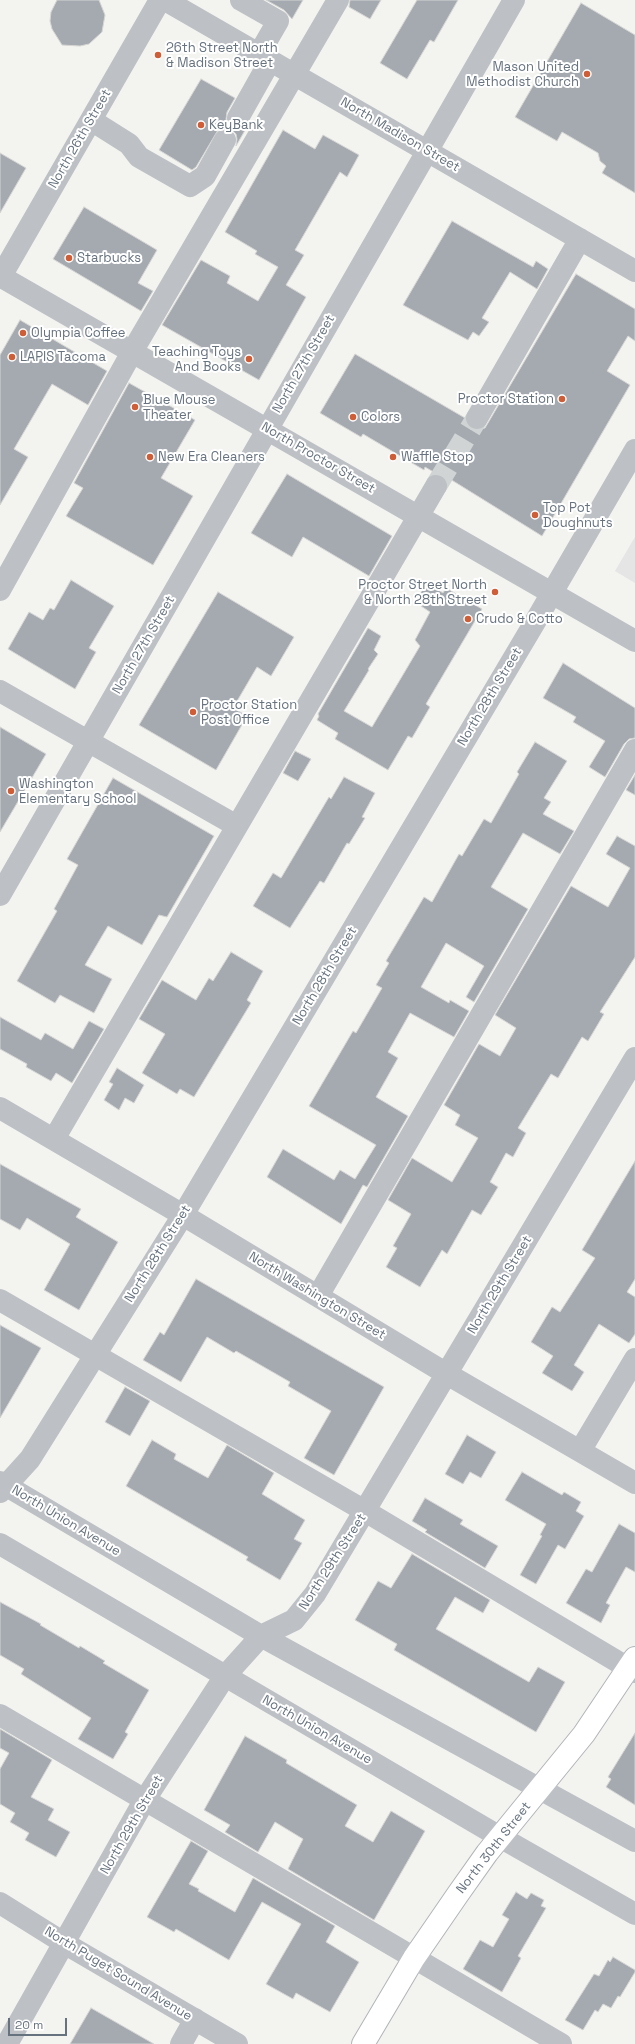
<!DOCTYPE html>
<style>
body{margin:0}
#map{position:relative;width:635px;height:2044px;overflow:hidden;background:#f3f4f0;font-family:"Space Grotesk",sans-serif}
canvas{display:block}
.scale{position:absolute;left:8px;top:2018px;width:59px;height:18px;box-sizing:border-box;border:2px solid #66727e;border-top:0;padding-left:5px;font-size:12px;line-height:14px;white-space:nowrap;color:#66727e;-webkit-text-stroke:3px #fff;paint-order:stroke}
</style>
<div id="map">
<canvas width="635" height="2044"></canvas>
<div class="scale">20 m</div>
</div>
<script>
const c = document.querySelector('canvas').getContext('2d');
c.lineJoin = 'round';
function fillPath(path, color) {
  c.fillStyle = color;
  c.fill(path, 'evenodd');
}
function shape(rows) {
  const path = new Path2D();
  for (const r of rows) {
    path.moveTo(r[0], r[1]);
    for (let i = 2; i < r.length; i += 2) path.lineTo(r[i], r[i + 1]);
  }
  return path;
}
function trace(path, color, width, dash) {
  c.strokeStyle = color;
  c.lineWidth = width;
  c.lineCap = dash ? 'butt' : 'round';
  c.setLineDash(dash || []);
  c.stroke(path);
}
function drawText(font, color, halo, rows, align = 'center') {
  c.font = font + ' "Space Grotesk",sans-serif';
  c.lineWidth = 4;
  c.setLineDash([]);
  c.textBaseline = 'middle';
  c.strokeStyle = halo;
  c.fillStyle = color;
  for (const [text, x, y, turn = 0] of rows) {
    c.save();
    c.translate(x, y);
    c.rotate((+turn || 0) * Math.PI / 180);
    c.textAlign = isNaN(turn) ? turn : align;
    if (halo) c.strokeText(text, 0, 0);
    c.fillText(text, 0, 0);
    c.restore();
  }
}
const built = shape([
 [635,537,635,583,615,571]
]);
const building = shape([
 [57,0,99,0,105,15,102,32,89,44,80,46,62,45,52,29,50,21,51,12,57,0],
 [266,0,303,0,292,19,284,10,266,0],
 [350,0,381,0,370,19,349,7,350,0],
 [417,0,458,0,434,42,430,40,407,79,380,63,417,0],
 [581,3,635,35,635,193,602,173,606,166,600,161,598,153,562,132,557,141,515,117,581,3],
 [201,79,235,98,227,112,226,119,227,125,232,129,238,130,244,129,248,125,236,146,237,139,236,134,231,129,224,128,218,130,196,167,192,170,159,150,201,79],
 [283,130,315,149,323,135,359,155,347,177,340,172,295,250,304,255,286,285,306,297,259,380,162,325,201,260,230,276,227,283,258,301,278,267,255,254,257,251,225,232,283,130],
 [0,153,26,168,0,213,0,153],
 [84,207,157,250,138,283,153,291,141,311,53,259,84,207],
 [452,221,533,267,536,261,548,269,537,289,510,272,482,318,489,322,479,336,473,332,468,340,403,305,452,221],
 [576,274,635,309,635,341,628,336,607,371,630,385,542,536,450,479,449,481,425,467,424,470,363,434,361,437,320,413,355,354,465,418,466,424,470,429,477,430,485,428,576,274],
 [20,320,107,371,88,405,52,384,14,449,28,457,0,505,0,355,20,320],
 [129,383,195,420,161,478,193,496,153,565,66,516,83,488,74,483,129,383],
 [287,474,392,536,369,576,303,537,292,557,251,533,287,474],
 [71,580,114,606,89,648,96,652,75,689,8,649,29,612,43,620,50,608,54,610,71,580],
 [432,586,443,593,446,588,482,609,426,704,430,707,412,738,408,736,388,770,335,739,338,733,317,720,319,716,318,714,368,628,381,636,374,650,378,654,368,669,369,670,344,711,372,727,420,646,415,640,430,612,421,606,418,597,423,589,432,586],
 [218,592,294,637,271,676,257,667,233,708,247,716,216,770,139,725,218,592],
 [563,663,635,708,635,738,629,739,624,744,605,777,589,767,605,741,573,722,576,717,543,698,563,663],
 [0,727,46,754,0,832,0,727],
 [535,742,567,761,544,798,551,802,543,814,574,831,560,854,523,833,491,887,528,909,474,1002,466,997,484,966,446,943,421,987,449,1003,450,1000,469,1011,454,1037,410,1013,388,1052,398,1058,376,1097,408,1116,367,1187,363,1185,341,1224,267,1177,283,1149,334,1180,340,1170,355,1179,376,1145,309,1106,353,1031,356,1033,382,988,376,985,389,963,386,961,424,897,432,902,459,854,462,856,484,819,491,823,519,774,517,772,535,742],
 [295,751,311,759,298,781,283,773,295,751],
 [635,775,635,795,626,790,635,775],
 [344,777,375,793,362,817,365,818,349,844,347,843,324,883,320,881,290,928,253,906,273,873,281,878,329,797,331,799,344,777],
 [113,778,214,836,167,917,159,915,142,945,108,926,102,936,85,965,112,979,94,1013,60,995,55,1003,17,981,57,911,54,909,78,865,67,859,113,778],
 [617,836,635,846,635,957,600,1012,604,1014,588,1041,582,1037,558,1078,551,1074,518,1128,526,1133,513,1157,506,1153,490,1182,498,1187,481,1215,472,1210,447,1254,442,1250,420,1287,386,1267,397,1248,393,1246,411,1214,388,1200,412,1158,452,1182,478,1138,455,1125,460,1115,444,1105,479,1044,500,1056,516,1028,495,1015,571,886,608,907,630,868,606,854,617,836],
 [231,952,263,971,247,1000,251,1003,194,1097,180,1089,177,1094,142,1073,165,1034,139,1019,162,980,196,1000,209,978,213,981,231,952],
 [0,1017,41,1040,45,1033,73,1049,89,1021,104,1029,72,1083,56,1073,51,1081,26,1067,27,1064,0,1049,0,1017],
 [117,1068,144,1085,134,1103,125,1098,119,1110,104,1100,113,1084,109,1082,117,1068],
 [635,1161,635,1279,627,1292,635,1297,635,1334,629,1343,599,1324,574,1365,584,1372,572,1391,542,1373,553,1356,531,1342,552,1307,560,1312,595,1258,582,1250,635,1161],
 [0,1164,81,1209,76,1217,118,1242,79,1310,44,1290,70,1244,27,1218,20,1230,0,1219,0,1164],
 [196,1279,384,1387,334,1475,304,1458,331,1411,288,1386,290,1382,236,1351,234,1353,207,1337,181,1382,143,1360,160,1332,164,1335,196,1279],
 [0,1325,41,1348,0,1418,0,1325],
 [125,1387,150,1401,130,1436,105,1422,125,1387],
 [467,1435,496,1452,481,1478,470,1472,463,1484,445,1474,467,1435],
 [152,1440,176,1454,174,1459,208,1478,227,1445,274,1473,262,1494,305,1520,294,1539,302,1543,280,1580,246,1560,248,1557,126,1486,152,1440],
 [522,1472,562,1495,564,1492,581,1502,576,1511,584,1516,565,1549,558,1545,536,1584,520,1575,542,1536,540,1535,546,1524,505,1500,522,1472],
 [425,1498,463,1520,460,1524,498,1546,485,1568,425,1532,427,1530,412,1521,425,1498],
 [619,1524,635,1533,635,1572,626,1567,606,1603,610,1605,601,1623,566,1603,586,1569,592,1572,619,1524],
 [412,1554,490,1600,483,1613,455,1597,436,1629,529,1682,538,1667,565,1682,536,1732,394,1650,397,1644,355,1620,378,1581,391,1588,412,1554],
 [0,1602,41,1624,40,1625,79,1648,80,1646,105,1661,103,1663,149,1690,125,1732,128,1734,113,1759,78,1739,91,1718,21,1674,24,1669,0,1655,0,1602],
 [0,1729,52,1760,31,1797,54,1809,48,1820,70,1832,56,1857,25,1840,29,1833,10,1822,15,1813,0,1804,0,1769,9,1753,0,1748,0,1729],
 [635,1733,635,1805,606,1787,611,1779,608,1777,635,1733],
 [245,1736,287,1760,286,1763,357,1805,345,1826,373,1842,391,1811,425,1831,374,1920,288,1869,303,1839,275,1822,258,1852,225,1832,230,1825,204,1810,245,1736],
 [191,1841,208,1851,189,1884,199,1889,198,1891,235,1912,253,1878,335,1926,326,1942,359,1962,330,2012,296,1993,293,1999,266,1984,301,1924,262,1902,229,1960,176,1929,174,1932,147,1917,191,1841],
 [516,1892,527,1899,531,1893,544,1900,541,1906,546,1908,518,1956,521,1958,502,1992,463,1969,480,1940,493,1947,509,1919,502,1915,516,1892],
 [613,1957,635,1970,635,1972,620,1997,618,1996,611,2008,603,2004,598,2012,595,2010,583,2030,565,2020,594,1974,599,1976,608,1960,610,1962,613,1957],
 [91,2008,154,2044,70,2044,91,2008]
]);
const minorTunnel = shape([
 [436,486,477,418]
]);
const minor = shape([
 [165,0,635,271],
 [241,0,278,21,259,54],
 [238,118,270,61],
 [91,120,129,144,139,157,190,186,205,176,225,140],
 [0,276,635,641],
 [0,278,160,0],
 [477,418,580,239],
 [0,590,132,352,338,0],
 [0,691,237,826],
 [0,895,514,0],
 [0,1108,183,1215,447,1374,635,1483],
 [54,1139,436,486],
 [318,1296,635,750],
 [0,1300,365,1511,635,1672],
 [580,1451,635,1359],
 [0,1482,261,1636,635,1841],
 [0,1492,30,1459,183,1215,535,622,635,450],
 [0,1544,500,1837,635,1914],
 [0,1715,561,2044],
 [0,1903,64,1943,237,2044],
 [7,2044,144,1801,225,1676,261,1636,294,1620,315,1594,635,1058],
 [181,2044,195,2019]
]);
const major = shape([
 [363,2044,414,1958,458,1894,487,1853,584,1734,635,1658]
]);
const markers = [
 [158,55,4,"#cd5e37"],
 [587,74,4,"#cd5e37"],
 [201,125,4,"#cd5e37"],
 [69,258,4,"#cd5e37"],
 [23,333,4,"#cd5e37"],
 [12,357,4,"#cd5e37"],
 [249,359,4,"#cd5e37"],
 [562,399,4,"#cd5e37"],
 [135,407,4,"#cd5e37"],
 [353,417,4,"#cd5e37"],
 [150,457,4,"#cd5e37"],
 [393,457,4,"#cd5e37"],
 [535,515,4,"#cd5e37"],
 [495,592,4,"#cd5e37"],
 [468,619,4,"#cd5e37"],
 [193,712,4,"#cd5e37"],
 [11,791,4,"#cd5e37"]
];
const poiNames = [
 ["26th Street North",166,48],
 ["& Madison Street",166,63],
 ["Mason United",579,67,"right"],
 ["Methodist Church",579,82,"right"],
 ["KeyBank",209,125],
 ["Starbucks",77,258],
 ["Olympia Coffee",31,333],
 ["Teaching Toys",241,352,"right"],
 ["And Books",241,367,"right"],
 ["LAPIS Tacoma",20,357],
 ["Proctor Station",554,399,"right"],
 ["Blue Mouse",143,400],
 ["Theater",143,415],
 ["Colors",361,417],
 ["New Era Cleaners",158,457],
 ["Waffle Stop",401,457],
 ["Top Pot",543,508],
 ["Doughnuts",543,523],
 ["Proctor Street North",487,585,"right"],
 ["& North 28th Street",487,600,"right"],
 ["Crudo & Cotto",476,619],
 ["Proctor Station",201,705],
 ["Post Office",201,720],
 ["Washington",19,784],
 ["Elementary School",19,799]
];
const streetNames = [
 ["North Madison Street",400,135,30],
 ["North 26th Street",80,139,-60],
 ["North 27th Street",304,364,-60],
 ["North Proctor Street",318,458,30],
 ["North 27th Street",144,645,-60],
 ["North 28th Street",490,697,-59],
 ["North 28th Street",325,976,-59],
 ["North 28th Street",158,1254,-58],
 ["North 29th Street",500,1285,-59],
 ["North Washington Street",317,1296,31],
 ["North Union Avenue",66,1521,31],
 ["North 29th Street",333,1562,-57],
 ["North Union Avenue",317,1730,30],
 ["North 29th Street",132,1825,-60],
 ["North 30th Street",494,1848,-52],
 ["North Puget Sound Avenue",118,1974,31]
];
fillPath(built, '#e4e5e4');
fillPath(building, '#a4aab0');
trace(building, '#d5d5d3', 1);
trace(minorTunnel, '#d0d4d4', 22, [22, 11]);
trace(major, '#b1b4b8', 24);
trace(minor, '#bdc0c4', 22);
trace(major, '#fff', 22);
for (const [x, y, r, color] of markers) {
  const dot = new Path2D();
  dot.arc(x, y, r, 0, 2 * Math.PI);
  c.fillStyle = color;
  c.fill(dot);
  trace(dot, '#fff', 1.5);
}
drawText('13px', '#66727e', '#fff', poiNames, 'left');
drawText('13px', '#66727e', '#fff', streetNames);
</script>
